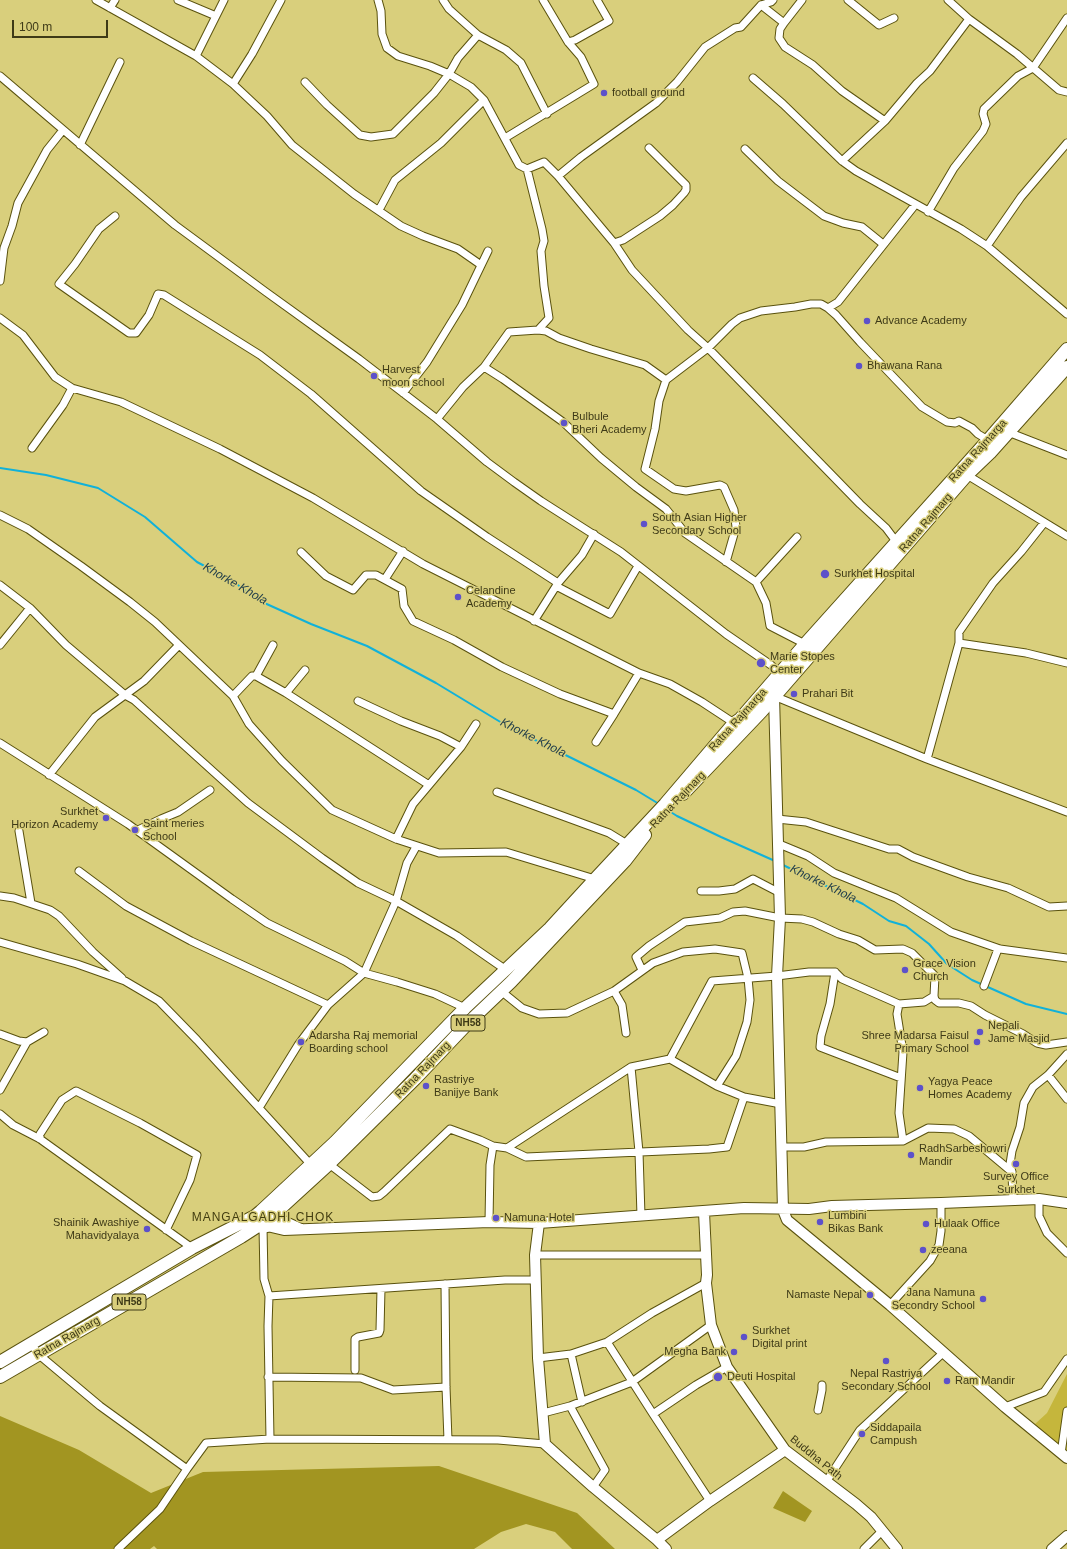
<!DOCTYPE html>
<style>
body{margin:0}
#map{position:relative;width:1067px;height:1549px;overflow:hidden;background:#d9cf7c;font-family:Helvetica,sans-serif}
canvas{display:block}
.scale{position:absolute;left:12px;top:20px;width:96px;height:18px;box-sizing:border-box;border:2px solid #3e3a17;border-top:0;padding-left:5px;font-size:12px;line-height:14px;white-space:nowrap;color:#3e3a17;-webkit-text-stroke:3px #d9cf7c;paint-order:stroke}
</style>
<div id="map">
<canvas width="1067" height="1549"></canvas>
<div class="scale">100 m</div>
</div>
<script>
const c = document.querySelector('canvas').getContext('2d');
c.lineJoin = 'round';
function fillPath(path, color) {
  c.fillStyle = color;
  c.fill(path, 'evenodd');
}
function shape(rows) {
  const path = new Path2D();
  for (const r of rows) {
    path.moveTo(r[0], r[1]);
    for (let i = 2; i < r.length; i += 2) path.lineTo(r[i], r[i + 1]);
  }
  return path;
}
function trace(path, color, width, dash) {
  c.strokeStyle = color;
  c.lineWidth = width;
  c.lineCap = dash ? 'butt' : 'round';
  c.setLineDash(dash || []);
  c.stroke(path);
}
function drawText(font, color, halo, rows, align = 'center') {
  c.font = font + ' Helvetica,sans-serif';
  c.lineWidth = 3;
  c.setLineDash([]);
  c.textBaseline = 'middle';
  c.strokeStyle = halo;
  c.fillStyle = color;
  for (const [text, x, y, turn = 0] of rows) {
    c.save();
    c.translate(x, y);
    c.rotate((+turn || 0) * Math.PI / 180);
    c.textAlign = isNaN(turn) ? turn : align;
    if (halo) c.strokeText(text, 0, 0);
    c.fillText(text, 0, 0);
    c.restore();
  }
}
const green = shape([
 [1067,1374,1067,1452,1053,1444,1035,1424,1047,1413]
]);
const forest = shape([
 [0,1416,79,1450,151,1493,203,1472,439,1466,577,1513,615,1549,572,1549,555,1532,526,1524,501,1532,474,1549,157,1549,154,1546,150,1549,0,1549],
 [783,1491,812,1511,805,1522,773,1508]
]);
const stream = shape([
 [0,468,46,475,98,488,145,517,197,562,231,580,260,601,311,624,367,646,436,683,507,726,636,790,659,804],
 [666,809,677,816,721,837,775,861],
 [781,864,863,904,889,921,906,926,929,944,947,964,972,980,1026,1004,1067,1014]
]);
const street = shape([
 [96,0,196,56,233,84,267,116,292,145,354,194,401,226,423,236,458,249,481,265],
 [178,0,216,16],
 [378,0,381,11,382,34,387,48,398,56,430,66,449,74,471,87,484,100,519,165,527,169,544,162,558,176,614,243,632,270,688,330,708,348,860,504,886,528,898,544],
 [848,0,879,25,894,18],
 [948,0,969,19,1017,54,1059,90,1067,92],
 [761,5,771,2,773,0],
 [110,8,115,0],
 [784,23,802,0],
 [478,35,506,50,521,63,547,114],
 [568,42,575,40,609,21,597,0],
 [196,56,224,0],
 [0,76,175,225,266,292,359,359,437,419,487,462,514,482,541,501,621,552,726,634,771,665,782,675],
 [753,78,783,104,842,161],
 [305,82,327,105,360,135,371,137,393,134,434,93,449,74,458,58,478,35,449,9,443,0],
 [233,84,252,54,281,0],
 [885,121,917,83,930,71,969,19],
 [505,138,594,84,581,57,568,42,543,0],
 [80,145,120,62],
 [745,149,778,181,824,216,843,223,862,227,883,244],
 [558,176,581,157,656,103,677,82,705,47,735,28,741,27,761,5,784,23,780,29,779,38,785,47,813,65,842,91,885,121,842,161,856,171,961,229,987,246,1067,314],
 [379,210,395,180,441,143,484,100],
 [928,212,954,168,983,131,986,124,983,114,984,109,1018,76,1033,68,1067,18],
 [115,216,99,229,75,264,59,284,129,333,136,333,149,315,158,294,164,295,260,355,311,394,421,491,487,537,558,583],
 [614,243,623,240,660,216,673,205,684,193,686,190,686,185,649,148],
 [987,246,1021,197,1067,143],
 [0,281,4,248,12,226,18,203,47,150,63,130],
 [828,308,836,315,860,342,922,407,947,422,955,423,959,421,972,428,978,434,988,440],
 [0,318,23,335,55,377,72,388,121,402,220,449,313,498,423,564,639,673,670,684,702,702,734,723],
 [538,330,546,331,559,338,591,349,645,365,666,380,708,348,732,324,740,318,761,311,795,307,811,304,821,304,828,308,838,302,915,205],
 [484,367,503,379,563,422,601,458,636,487,666,509,685,533,756,582,766,603,770,626,805,644],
 [666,380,659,401,655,429,645,469,674,489,686,491,720,485,724,487,734,510,736,527,726,562],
 [403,393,427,362,462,305,488,251],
 [437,419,463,387,484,367,509,332,538,330,549,318,544,286,541,251,544,241,542,229,527,169],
 [1008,432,1067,455],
 [32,448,63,405,72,388],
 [967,475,1067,536],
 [0,515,28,529,81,566,130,602,155,622,233,696,249,724,282,761,332,810,396,839,439,853,506,852,595,879],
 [301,552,326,576,353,590,366,575,376,575,402,589,404,606,413,621,454,640,502,667,560,694,614,714],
 [385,579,403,551],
 [756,582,797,537],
 [0,585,30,608,66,645,125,695,134,700,248,803,322,858,358,883,396,901,457,936,506,970],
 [556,586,610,614,638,566],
 [534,621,558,583,582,555,594,534],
 [959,643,959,632,993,583,1021,552,1044,523],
 [0,645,30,608],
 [256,676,273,645],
 [286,693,305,670],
 [233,696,252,676,256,676,286,693,429,785],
 [774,696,927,759,1067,812],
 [358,701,401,721,440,736,461,747],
 [596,742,614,714,639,673],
 [0,743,128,824,232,899,267,923,345,961,364,973,397,982,435,994,465,1008],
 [927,759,959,643,1026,653,1067,663],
 [49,775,95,717,144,681,178,646],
 [497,792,609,833,627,844],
 [777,819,806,822,889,849,898,849,913,857,968,877,1008,888,1049,907,1067,906],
 [138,830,161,819,178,812,210,790],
 [19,831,31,903],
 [396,839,413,804,461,747,476,724],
 [779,844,808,856,834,873,896,898,951,932,1000,949,1067,958],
 [79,871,126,906,191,941,328,1005],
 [701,891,719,891,735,889,753,879,780,893],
 [0,896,14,898,50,910,59,916,93,952,122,978],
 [0,942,77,964,125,981,159,1001,197,1040,313,1167],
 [642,970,636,957,649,946,685,922,720,918,733,912,745,911,780,918,802,919,813,922,839,934,858,940,875,950,903,949,912,953,935,976,934,996,935,1000,939,1003,959,1003,971,1006,985,1015,1023,1034,1037,1043,1046,1045,1067,1042],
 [835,972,830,1004,821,1036,820,1047,901,1078],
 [984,986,998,949],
 [501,991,522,1008,539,1014,567,1013,614,991,653,963,683,952,715,949,742,953,748,978,750,1000,747,1022,736,1056,717,1086],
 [614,991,622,1005,626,1033],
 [899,1004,897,1014,903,1052,899,1113,903,1141],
 [0,1034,19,1041,27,1042],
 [670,1059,712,981,777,976,809,972,835,972,842,979,899,1004,924,1002,934,996],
 [631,1067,639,1152,641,1216],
 [1048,1075,1067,1099],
 [0,1090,27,1042,44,1032],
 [259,1108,298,1045,328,1005,364,973,396,901,407,863,416,847],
 [0,1114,13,1125,40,1139,192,1248],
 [40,1139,40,1134,62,1100,76,1091,140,1123,197,1155,190,1180,166,1230],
 [781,1147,804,1147,826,1142,903,1141,928,1128,954,1129,969,1136,1012,1172],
 [507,1148,631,1067,670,1059,717,1086,744,1097],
 [329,1164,372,1197,379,1196,384,1192,450,1129,480,1140,493,1146,507,1148,526,1157,709,1149,727,1147,744,1097,781,1104],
 [1039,1199,1039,1216,1047,1233,1067,1253],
 [1013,1201,1012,1172,1010,1164,1012,1151,1020,1127,1024,1103,1033,1087,1048,1075,1067,1054],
 [489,1222,490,1165,493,1146],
 [263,1227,264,1279,269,1296,268,1326,270,1439],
 [535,1255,706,1255],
 [445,1284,446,1387,448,1440],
 [269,1296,505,1280,536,1280],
 [890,1305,930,1261,939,1245,941,1231,941,1203],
 [607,1342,653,1414,710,1501],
 [31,1343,38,1354,100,1406,187,1469,206,1443,270,1439,498,1440,545,1444],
 [571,1354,582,1402],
 [538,1358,571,1354,607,1342,652,1313,706,1283],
 [355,1370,355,1339,358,1337,379,1333,380,1330,381,1289],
 [268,1377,361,1378,393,1390,446,1387],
 [570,1406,605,1470,593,1487],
 [1005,1407,1044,1392,1067,1359],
 [818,1410,822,1390,822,1385],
 [542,1411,547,1412,570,1406,632,1382,711,1325],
 [653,1414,696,1385,727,1367],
 [1061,1454,1067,1411],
 [826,1482,860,1430,944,1352],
 [118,1549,160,1509,187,1469],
 [864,1549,882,1531]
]);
const secondary = shape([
 [774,696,780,918,777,976,783,1210,787,1220,890,1305,1005,1407,1067,1458],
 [704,1212,707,1275,706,1283,711,1325,727,1367,785,1450,856,1504,871,1517,897,1549],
 [272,1219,279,1219,301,1229],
 [539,1223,535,1255,538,1358,545,1444,593,1487,657,1540,666,1549],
 [267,1226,284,1230,489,1222,539,1223,744,1208,809,1209,832,1206,941,1203,1039,1199,1067,1203],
 [657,1540,710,1501,785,1450],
 [1052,1549,1067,1536]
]);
const primary = shape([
 [683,794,762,711,967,475,990,453,1067,367],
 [261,1211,335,1142,465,1008,550,928,595,879,665,804,734,723,740,719,805,644,988,440,1067,349],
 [271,1217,329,1164,415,1079,470,1021,511,982,625,861,645,835],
 [0,1362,192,1248,255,1216,261,1211,265,1211,270,1214,272,1219,271,1223,267,1226,263,1227,258,1226,256,1221,255,1216],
 [0,1377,241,1237,258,1226]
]);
const markers = [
 [604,93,4,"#5d51ca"],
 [867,321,4,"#5d51ca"],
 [859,366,4,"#5d51ca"],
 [374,376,4,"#5d51ca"],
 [564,423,4,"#5d51ca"],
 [644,524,4,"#5d51ca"],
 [825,574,5,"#5d51ca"],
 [458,597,4,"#5d51ca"],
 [761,663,5,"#5d51ca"],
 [794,694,4,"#5d51ca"],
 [106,818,4,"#5d51ca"],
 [135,830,4,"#5d51ca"],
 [905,970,4,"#5d51ca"],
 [980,1032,4,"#5d51ca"],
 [301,1042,4,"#5d51ca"],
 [977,1042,4,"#5d51ca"],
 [426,1086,4,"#5d51ca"],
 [920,1088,4,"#5d51ca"],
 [911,1155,4,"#5d51ca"],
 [1016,1164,4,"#5d51ca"],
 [496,1218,4,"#5d51ca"],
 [820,1222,4,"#5d51ca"],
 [926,1224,4,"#5d51ca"],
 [147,1229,4,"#5d51ca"],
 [923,1250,4,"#5d51ca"],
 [870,1295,4,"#5d51ca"],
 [983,1299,4,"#5d51ca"],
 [744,1337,4,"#5d51ca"],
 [734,1352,4,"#5d51ca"],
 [886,1361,4,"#5d51ca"],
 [718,1377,5,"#5d51ca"],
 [947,1381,4,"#5d51ca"],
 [862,1434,4,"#5d51ca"]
];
const shields = [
 [468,1023,34],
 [129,1302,34]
];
const shieldNames = [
 ["NH58",468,1023],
 ["NH58",129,1302]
];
const poiNames = [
 ["football ground",612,93],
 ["Advance Academy",875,321],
 ["Bhawana Rana",867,366],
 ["Harvest",382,370],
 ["moon school",382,383],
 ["Bulbule",572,417],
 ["Bheri Academy",572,430],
 ["South Asian Higher",652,518],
 ["Secondary School",652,531],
 ["Surkhet Hospital",834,574],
 ["Celandine",466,591],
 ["Academy",466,604],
 ["Marie Stopes",770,657],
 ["Center",770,670],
 ["Prahari Bit",802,694],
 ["Surkhet",98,812,"right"],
 ["Horizon Academy",98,825,"right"],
 ["Saint meries",143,824],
 ["School",143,837],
 ["Grace Vision",913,964],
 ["Church",913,977],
 ["Nepali",988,1026],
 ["Jame Masjid",988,1039],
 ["Adarsha Raj memorial",309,1036],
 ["Boarding school",309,1049],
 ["Shree Madarsa Faisul",969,1036,"right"],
 ["Primary School",969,1049,"right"],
 ["Rastriye",434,1080],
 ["Banijye Bank",434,1093],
 ["Yagya Peace",928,1082],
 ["Homes Academy",928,1095],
 ["RadhSarbeshowri",919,1149],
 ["Mandir",919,1162],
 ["Survey Office",1016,1177,"center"],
 ["Surkhet",1016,1190,"center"],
 ["Lumbini",828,1216],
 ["Bikas Bank",828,1229],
 ["Namuna Hotel",504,1218],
 ["Shainik Awashiye",139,1223,"right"],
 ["Mahavidyalaya",139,1236,"right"],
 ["Hulaak Office",934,1224],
 ["zeeana",931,1250],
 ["Jana Namuna",975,1293,"right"],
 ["Secondry School",975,1306,"right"],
 ["Namaste Nepal",862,1295,"right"],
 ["Surkhet",752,1331],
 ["Digital print",752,1344],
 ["Megha Bank",726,1352,"right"],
 ["Nepal Rastriya",886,1374,"center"],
 ["Secondary School",886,1387,"center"],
 ["Deuti Hospital",727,1377],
 ["Ram Mandir",955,1381],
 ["Siddapaila",870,1428],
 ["Campush",870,1441]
];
const streetNames = [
 ["Ratna Rajmarga",978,451,-48],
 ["Ratna Rajmarg",926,523,-49],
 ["Ratna Rajmarga",738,720,-48],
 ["Ratna Rajmarg",678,800,-46],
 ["Ratna Rajmarg",423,1070,-46],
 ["Ratna Rajmarg",67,1338,-30],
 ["Buddha Path",816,1458,39]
];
const waterNames = [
 ["Khorke Khola",235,584,30],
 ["Khorke Khola",533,738,27],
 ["Khorke Khola",823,884,26]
];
const neighbourhoodNames = [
 ["MANGALGADHI CHOK",263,1218]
];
fillPath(green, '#c5b63c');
fillPath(forest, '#a29521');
trace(stream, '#11b1d9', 2);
trace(street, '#5a520e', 9);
trace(secondary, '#5a520e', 12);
trace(primary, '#5a520e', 14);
trace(street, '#fff', 7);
trace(secondary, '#fff', 10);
trace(primary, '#fff', 12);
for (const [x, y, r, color] of markers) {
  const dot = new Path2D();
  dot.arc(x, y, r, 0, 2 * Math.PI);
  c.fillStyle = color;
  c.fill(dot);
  trace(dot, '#d9cf7c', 1.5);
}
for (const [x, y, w] of shields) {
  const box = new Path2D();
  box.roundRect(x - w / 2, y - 8, w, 16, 3);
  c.fillStyle = '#d9cf7c';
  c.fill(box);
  trace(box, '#3e3a17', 1);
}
drawText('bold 10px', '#3e3a17', null, shieldNames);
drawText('11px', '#3e3a17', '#d9cf7c', poiNames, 'left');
drawText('11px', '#3e3a17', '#d9cf7c', streetNames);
drawText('italic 12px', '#25414b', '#d9cf7c', waterNames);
c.letterSpacing = '1px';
drawText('12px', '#423d10', '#d9cf7c', neighbourhoodNames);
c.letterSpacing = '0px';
</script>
